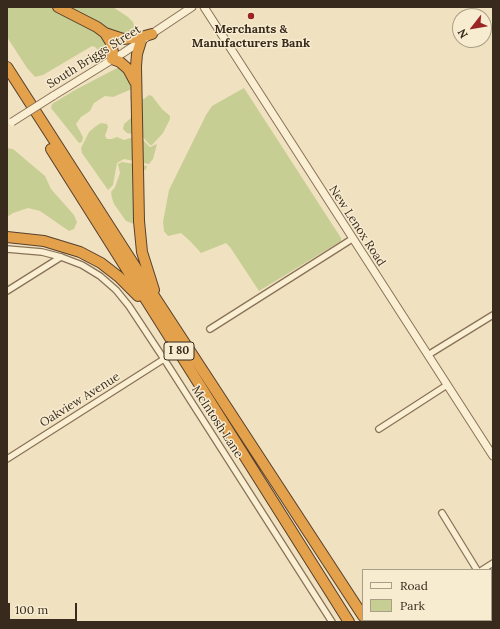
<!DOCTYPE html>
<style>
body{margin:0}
#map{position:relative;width:500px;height:629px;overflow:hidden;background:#f0e1c0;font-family:Lora,serif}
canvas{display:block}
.frame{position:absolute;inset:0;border:8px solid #382a1c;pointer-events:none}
.legend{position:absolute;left:362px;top:569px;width:130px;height:52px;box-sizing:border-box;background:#f7ebd0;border:1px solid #ab9e88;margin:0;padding:5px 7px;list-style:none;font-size:12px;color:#382a1c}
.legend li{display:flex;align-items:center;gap:8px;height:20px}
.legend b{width:20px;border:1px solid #ab9e88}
.north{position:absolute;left:452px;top:8px;width:40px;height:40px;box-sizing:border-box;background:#f7ebd0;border:1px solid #ab9e88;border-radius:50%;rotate:239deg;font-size:11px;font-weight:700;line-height:16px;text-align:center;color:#382a1c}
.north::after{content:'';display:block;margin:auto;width:14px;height:18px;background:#9b2425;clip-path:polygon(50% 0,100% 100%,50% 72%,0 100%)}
.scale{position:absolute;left:8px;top:603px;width:69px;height:18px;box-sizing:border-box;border:2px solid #382a1c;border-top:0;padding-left:5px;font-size:12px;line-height:14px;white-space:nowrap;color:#382a1c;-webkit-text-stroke:3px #f7ebd0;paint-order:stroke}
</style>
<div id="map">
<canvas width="500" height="629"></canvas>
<div class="frame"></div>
<ul class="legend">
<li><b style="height:5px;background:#faefd3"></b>Road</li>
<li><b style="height:11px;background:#c7ce93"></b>Park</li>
</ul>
<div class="north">N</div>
<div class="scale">100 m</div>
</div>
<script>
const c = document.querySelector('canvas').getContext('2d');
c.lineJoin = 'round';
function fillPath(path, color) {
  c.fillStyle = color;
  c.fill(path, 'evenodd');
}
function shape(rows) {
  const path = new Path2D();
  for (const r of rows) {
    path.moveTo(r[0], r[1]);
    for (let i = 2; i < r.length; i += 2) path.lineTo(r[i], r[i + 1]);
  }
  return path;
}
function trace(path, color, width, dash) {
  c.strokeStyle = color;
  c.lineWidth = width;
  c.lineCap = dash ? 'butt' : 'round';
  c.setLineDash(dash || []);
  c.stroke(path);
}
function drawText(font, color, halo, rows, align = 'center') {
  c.font = font + ' Lora,serif';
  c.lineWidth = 3;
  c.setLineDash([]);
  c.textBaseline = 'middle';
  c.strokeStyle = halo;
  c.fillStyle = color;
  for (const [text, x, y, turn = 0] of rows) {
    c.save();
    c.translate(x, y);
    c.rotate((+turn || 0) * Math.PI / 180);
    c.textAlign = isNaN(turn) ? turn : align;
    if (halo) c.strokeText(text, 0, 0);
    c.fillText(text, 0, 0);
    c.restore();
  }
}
const green = shape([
 [7,7,113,7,128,17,133,22,135,28,134,34,120,44,107,51,100,52,95,47,92,46,43,75,35,77,27,68,7,37],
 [119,67,123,68,134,87,132,89,113,97,105,96,94,103,90,111,81,117,76,124,83,137,82,142,79,143,51,108,52,104,75,90],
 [244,88,341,238,341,241,259,291,230,247,226,243,201,253,190,241,181,233,168,236,164,231,163,222,169,190,206,115,212,106],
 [131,95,144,99,149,95,152,96,162,109,170,116,170,119,163,133,152,145,150,145,142,136,127,133,123,129,124,124,132,117,132,103,130,97],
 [101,123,107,124,108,127,105,136,107,139,112,139,117,137,124,140,137,136,140,137,150,147,157,144,153,159,149,164,124,159,117,163,113,185,108,190,82,153,81,148,89,132,96,126],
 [7,148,13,149,45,176,51,189,74,215,77,222,74,229,69,231,40,211,28,208,13,213,7,217],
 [122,162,147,166,146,169,136,177,134,224,126,221,114,204,112,198,111,192,115,187,120,173,118,164]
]);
const minor = shape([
 [7,249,42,252,61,257,82,265,100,276,116,290,129,306,164,359,332,622],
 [7,291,61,257],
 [210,329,352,239],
 [428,355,493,315],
 [379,429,447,385],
 [7,459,164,359],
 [442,513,477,570],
 [482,570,493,563],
 [403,622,406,620]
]);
const tertiary = shape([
 [204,7,493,456],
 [53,96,123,53,192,7]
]);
const motorway = shape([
 [58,7,97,27,105,33,111,43,113,52,112,59,120,62,128,69,135,82],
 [105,33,123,39,141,37,152,34],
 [141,41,137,54,136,66,139,221,142,252,154,290],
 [7,67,156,299,363,616],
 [51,149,349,622],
 [7,237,44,241,80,252,101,263,119,277,138,296]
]);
const tertiaryBridge = shape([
 [12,122,53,96]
]);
const markers = [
 [251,16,4,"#9b2425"]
];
const shields = [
 [179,351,30]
];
const shieldNames = [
 ["I 80",179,351]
];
const poiNames = [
 ["Merchants &",251,30],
 ["Manufacturers Bank",251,44]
];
const streetNames = [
 ["South Briggs Street",94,57,-32],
 ["New Lenox Road",357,226,57],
 ["Oakview Avenue",80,400,-32],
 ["McIntosh Lane",217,422,57]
];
fillPath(green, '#c7ce93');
trace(minor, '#897257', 8);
trace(tertiary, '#897257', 9);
trace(motorway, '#57402c', 12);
trace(minor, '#faefd3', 5.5);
trace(tertiary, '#faefd3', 7);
trace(motorway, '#e4a14c', 10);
trace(tertiaryBridge, '#897257', 9, []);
trace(tertiaryBridge, '#faefd3', 7);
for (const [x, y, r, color] of markers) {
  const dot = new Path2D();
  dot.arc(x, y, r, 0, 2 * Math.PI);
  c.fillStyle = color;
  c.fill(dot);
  trace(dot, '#f7ebd0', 1.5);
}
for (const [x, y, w] of shields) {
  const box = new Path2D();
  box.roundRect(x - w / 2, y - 9, w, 18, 3);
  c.fillStyle = '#f7ebd0';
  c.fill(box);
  trace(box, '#382a1c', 1);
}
drawText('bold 11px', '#382a1c', null, shieldNames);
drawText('bold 12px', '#382a1c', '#f7ebd0', poiNames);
drawText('12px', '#382a1c', '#f7ebd0', streetNames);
</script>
